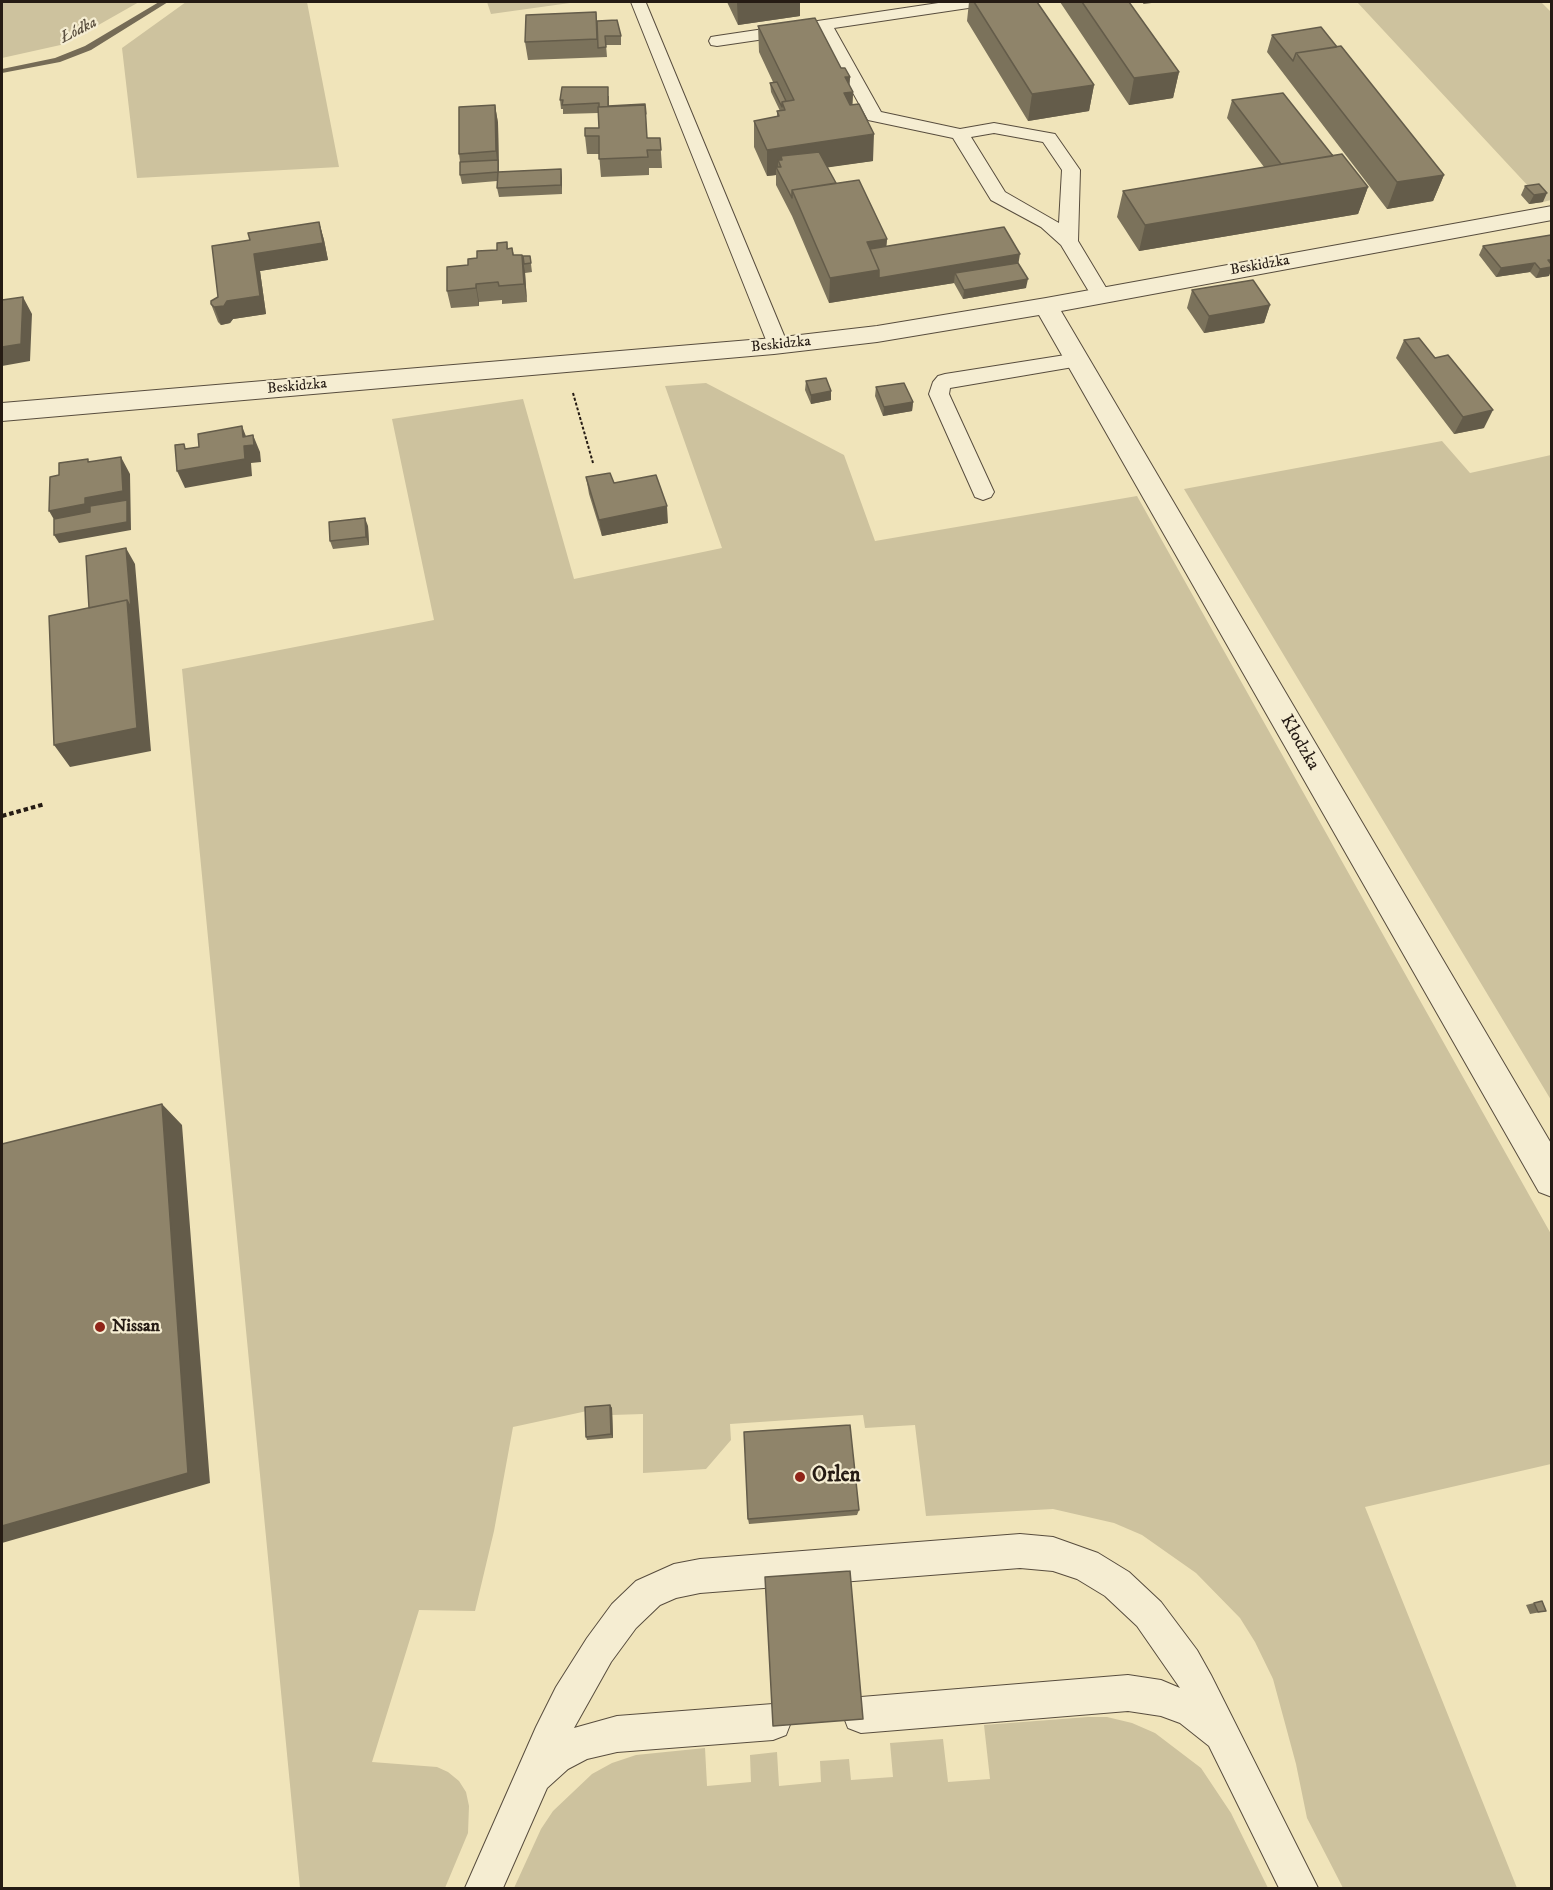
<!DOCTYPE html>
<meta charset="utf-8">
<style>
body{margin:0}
#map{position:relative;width:1553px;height:1890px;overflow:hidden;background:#f0e4ba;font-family:"IM FELL DW Pica",serif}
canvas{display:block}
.frame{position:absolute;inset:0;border:3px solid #251b14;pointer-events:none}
</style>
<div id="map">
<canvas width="1553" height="1890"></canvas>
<div class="frame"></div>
</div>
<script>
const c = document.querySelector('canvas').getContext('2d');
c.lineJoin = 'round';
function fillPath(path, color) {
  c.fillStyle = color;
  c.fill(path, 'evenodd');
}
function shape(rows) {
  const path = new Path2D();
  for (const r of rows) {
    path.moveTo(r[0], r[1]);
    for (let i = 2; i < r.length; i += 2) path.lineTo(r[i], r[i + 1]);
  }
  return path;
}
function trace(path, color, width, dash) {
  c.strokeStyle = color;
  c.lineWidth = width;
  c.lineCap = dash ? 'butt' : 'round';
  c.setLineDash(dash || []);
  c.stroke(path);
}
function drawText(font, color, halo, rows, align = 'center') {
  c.font = font + ' "IM FELL DW Pica",serif';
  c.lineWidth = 4.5;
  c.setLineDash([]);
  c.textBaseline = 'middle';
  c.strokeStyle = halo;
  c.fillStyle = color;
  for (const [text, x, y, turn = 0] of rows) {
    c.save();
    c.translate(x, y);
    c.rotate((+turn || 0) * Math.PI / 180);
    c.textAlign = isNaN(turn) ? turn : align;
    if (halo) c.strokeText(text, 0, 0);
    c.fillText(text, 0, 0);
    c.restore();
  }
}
const green = shape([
 [2,2,139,2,65,44,2,58],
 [186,2,307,2,339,167,137,178,122,48],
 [487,2,577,2,491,14],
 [1357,2,1541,2,1551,12,1551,200,1543,202],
 [706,383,844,455,875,541,1137,496,1551,1234,1551,1464,1365,1507,1517,1888,1343,1888,1307,1818,1296,1764,1273,1679,1255,1642,1240,1618,1196,1573,1142,1535,1114,1523,1053,1509,926,1516,915,1425,865,1428,863,1415,730,1424,731,1440,706,1469,643,1473,643,1414,612,1415,587,1411,513,1427,494,1531,475,1611,419,1610,372,1762,437,1767,448,1772,459,1781,466,1792,469,1806,468,1833,445,1888,300,1888,182,669,434,620,392,419,523,399,574,579,722,548,665,386],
 [1442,441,1470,473,1551,455,1551,1100,1184,489],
 [1088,1717,1107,1717,1132,1723,1155,1733,1201,1768,1231,1813,1268,1888,514,1888,541,1829,553,1811,592,1774,612,1763,636,1755,705,1748,707,1786,751,1782,750,1755,777,1752,779,1786,821,1782,820,1761,849,1759,851,1780,893,1777,890,1743,943,1739,948,1782,990,1779,984,1725]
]);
const stream = shape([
 [159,2,168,2,91,50,60,62,2,73,2,69,55,58,85,46,159,2]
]);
const pathFar1 = shape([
 [573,393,593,463]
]);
const path = shape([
 [2,816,45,804]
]);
const service = shape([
 [631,2,646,3,788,345,785,350,778,352,771,350,768,345,631,2],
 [945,2,983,2,975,7,834,28,881,112,960,129,994,123,1055,134,1080,170,1078,241,1111,296,1108,300,1101,302,1094,300,1061,245,1041,227,991,200,953,138,868,120,819,31,717,46,711,45,709,41,711,37,717,36,945,2],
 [994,133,1043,142,1062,170,1059,223,1005,192,971,137,994,133],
 [1078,353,1085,355,1088,360,1085,365,950,388,949,394,994,492,991,497,983,500,975,497,929,394,933,382,938,376,945,374,1078,353],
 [1020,1534,1053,1537,1098,1553,1129,1572,1161,1602,1197,1650,1211,1675,1318,1888,1279,1888,1209,1746,1180,1723,1161,1716,1128,1711,861,1733,848,1728,843,1715,848,1702,861,1697,1128,1675,1161,1680,1180,1688,1137,1626,1105,1596,1077,1579,1053,1571,1020,1568,700,1593,676,1598,660,1605,636,1628,611,1662,574,1728,617,1716,773,1704,786,1709,791,1722,786,1735,773,1740,617,1752,587,1759,568,1769,547,1788,503,1888,465,1888,536,1727,556,1687,587,1638,612,1604,636,1581,674,1564,700,1559,1020,1534]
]);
const minor = shape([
 [1552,206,1552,220,1061,311,1552,1145,1552,1197,1539,1192,1039,315,877,342,774,354,2,421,2,403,774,338,877,326,1046,298,1552,206]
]);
const wall = shape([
 [727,2,800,2,800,16,738,25],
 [969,2,1037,2,1094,85,1089,111,1028,121,967,21],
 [1060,2,1129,2,1179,72,1173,98,1129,105],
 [596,12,597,21,621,36,621,45,606,45,607,57,528,60,525,42],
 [758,26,841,68,850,77,849,85,853,92,852,105,873,161,827,167,836,183,887,239,886,246,1018,263,1026,288,963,299,954,283,829,303,792,216,776,185,776,175,767,176,754,147,754,121,777,117,777,111,780,111,771,92,770,83,773,82,759,52],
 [1272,35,1444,175,1433,201,1387,209,1267,52],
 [609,96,609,106,648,138,660,138,662,168,649,168,649,175,601,177,599,154,587,154,585,136,599,128,598,113,563,114,563,109,561,109,560,100],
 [1232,100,1333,156,1368,187,1358,214,1139,251,1117,217,1123,191,1264,167,1227,118],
 [495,105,498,123,499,172,561,169,562,194,499,197,497,188,497,181,462,184,460,175,460,162,459,154],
 [1525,186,1543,202,1529,204,1521,195],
 [319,222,324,240,328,260,260,271,266,314,233,319,230,323,221,325,218,322,211,304,218,297,250,240],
 [1551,235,1549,276,1536,278,1530,272,1496,277,1479,255,1483,246],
 [507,242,508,249,512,248,514,255,523,256,530,256,532,272,525,273,527,302,502,304,502,300,479,302,479,306,451,308,447,291,468,265,477,258,497,250],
 [1192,290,1270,305,1264,323,1204,333,1187,308],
 [1404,340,1484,428,1454,434,1396,358],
 [806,381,831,391,831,400,811,404,805,390],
 [876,387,913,402,912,411,883,416,875,396],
 [586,477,614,483,668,523,602,536,589,494],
 [368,526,369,545,333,549,330,541],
 [610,1405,612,1408,613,1438,587,1440,586,1437],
 [859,1510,857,1515,749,1524,748,1519],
 [1542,1601,1546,1611,1530,1614,1526,1605]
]);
const shadedWall = shape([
 [737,2,800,2,800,16,738,25],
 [1144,2,1160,2,1143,4],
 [1179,72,1173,98,1129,105,1134,78],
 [845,77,850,77,849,93,853,92,852,118,843,119],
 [1094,85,1089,111,1028,121,1032,94],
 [495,105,498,123,499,181,496,151],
 [874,134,873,161,782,174,782,160,781,156,781,174,781,167,778,160,778,171,776,167,776,175,767,176,767,150],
 [561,169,562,178,562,194,561,185],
 [1444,175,1433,201,1387,209,1397,182],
 [1368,187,1358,214,1139,251,1145,225],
 [1547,193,1543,202,1529,204,1534,195],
 [319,222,324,240,328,260,260,271,266,314,233,319,230,323,221,325,214,307,254,254],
 [887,239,885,265,873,266,867,242],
 [1020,254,1017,272,955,273,954,283,829,303,830,278,879,270],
 [522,255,525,272,527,302,524,284],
 [1548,260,1551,260,1551,271,1549,276,1536,278,1540,269],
 [1535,263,1530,272,1496,277,1501,268],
 [1028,279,1026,288,963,299,964,290],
 [476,284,479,302,479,306,476,288],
 [23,297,32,314,30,361,2,366,2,347],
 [1270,305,1264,323,1204,333,1209,316],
 [831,391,831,400,811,404,811,395],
 [913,402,912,411,883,416,884,407],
 [1493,410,1484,428,1454,434,1463,417],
 [242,426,249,444,253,435,260,452,261,462,251,463,252,476,185,488,177,471,243,437],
 [121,457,130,474,131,530,59,543,54,535,59,528,49,511,85,498],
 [667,506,668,523,602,536,599,520],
 [365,518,368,526,369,545,366,537],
 [126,548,135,564,151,751,70,767,54,745],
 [162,1104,182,1125,210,1483,2,1543,2,1526],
 [610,1405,612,1408,613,1438,611,1434]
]);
const building = shape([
 [974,2,1037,2,1094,85,1032,94,974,2],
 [1082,2,1129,2,1179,72,1134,78,1082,2],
 [596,12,597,39,525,42,526,15,596,12],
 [815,18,841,68,845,68,850,77,845,77,853,92,844,93,850,105,859,104,874,134,767,150,754,121,779,116,777,111,785,110,782,102,794,100,758,26,815,18],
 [617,20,621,36,605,36,606,47,598,48,597,21,617,20],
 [1321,27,1337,47,1296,53,1293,61,1272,35,1321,27],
 [1341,46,1444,175,1397,182,1296,53,1341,46],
 [777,82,786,101,782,102,782,107,770,83,777,82],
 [562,87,608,87,608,106,645,104,646,114,645,105,599,107,599,103,562,105,563,100,560,100,562,87],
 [1283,93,1333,156,1281,164,1232,100,1283,93],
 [495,105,496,151,459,154,459,107,495,105],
 [645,105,647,138,660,138,661,150,647,150,648,157,599,159,599,136,585,136,585,128,599,128,598,107,645,105],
 [819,152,836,183,792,190,792,198,776,167,781,167,778,160,782,160,781,156,819,152],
 [1342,154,1368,187,1145,225,1123,191,1342,154],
 [498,160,498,172,460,175,460,162,498,160],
 [561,169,561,185,497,188,498,172,561,169],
 [859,180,887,239,867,242,879,270,830,278,792,190,859,180],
 [1539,184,1547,193,1534,195,1525,186,1539,184],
 [319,222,323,243,254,254,260,296,227,301,224,306,214,307,211,304,211,301,218,297,212,246,250,240,248,233,319,222],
 [1004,227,1020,254,879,278,879,270,870,249,1004,227],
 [1551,235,1551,260,1548,260,1551,264,1551,267,1540,269,1535,263,1501,268,1483,246,1551,235],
 [507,242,507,249,512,248,513,255,522,255,524,284,499,286,498,282,476,284,476,288,447,291,447,267,468,265,468,259,477,258,477,251,497,250,497,243,507,242],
 [523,256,530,256,531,263,524,264,523,256],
 [1018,263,1028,279,964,290,955,273,1018,263],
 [1253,280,1270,305,1209,316,1192,290,1253,280],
 [23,297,21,344,2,347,2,300,23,297],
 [1419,338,1435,358,1448,355,1493,410,1463,417,1404,340,1419,338],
 [826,378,831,391,811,395,806,381,826,378],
 [904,383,913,402,884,407,876,387,904,383],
 [242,426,243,437,253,435,254,445,244,446,245,459,177,471,175,445,184,444,185,449,199,447,198,434,242,426],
 [121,457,123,491,85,498,85,504,49,511,50,477,59,475,59,463,88,459,88,462,121,457],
 [610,473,614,483,656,475,667,506,599,520,586,477,610,473],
 [127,500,127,522,54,535,54,519,90,512,90,506,127,500],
 [365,518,366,537,330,541,329,522,365,518],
 [126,548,131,608,127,600,89,608,86,556,126,548],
 [127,600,137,728,54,745,49,616,127,600],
 [162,1104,188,1473,2,1526,2,1144,162,1104],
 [610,1405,611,1434,586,1437,585,1407,610,1405],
 [850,1425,859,1510,748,1519,744,1432,850,1425],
 [850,1571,863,1719,773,1726,765,1577,850,1571],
 [1542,1601,1546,1611,1538,1612,1534,1603,1542,1601]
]);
const markers = [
 [100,1327,6,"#8f2418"],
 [800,1477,6,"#8f2418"]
];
const farStreetnames = [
 ["Beskidzka",1260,266,-10],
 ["Beskidzka",781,345,-6],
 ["Beskidzka",297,387,-5]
];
const farWaternames = [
 ["Łódka",79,31,-27]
];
const streetNames = [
 ["Kłodzka",1299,743,60]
];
const poiNames = [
 ["Nissan",112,1327]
];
const nearPoinames = [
 ["Orlen",812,1477]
];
fillPath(green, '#cdc29e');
fillPath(stream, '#756b56');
trace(service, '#584d3e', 2);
trace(minor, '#584d3e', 2);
trace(pathFar1, '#251b14', 2, [3, 2]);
trace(path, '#251b14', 4, [4.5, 3]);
fillPath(service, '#f5edd2');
fillPath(minor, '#f5edd2');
fillPath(wall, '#7b725b');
fillPath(shadedWall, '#645c4a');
fillPath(building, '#8f846a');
trace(building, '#645c4a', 1.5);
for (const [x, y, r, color] of markers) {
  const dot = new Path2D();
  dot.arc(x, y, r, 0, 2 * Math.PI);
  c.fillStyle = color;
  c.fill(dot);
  trace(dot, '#f5edd2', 2);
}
drawText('15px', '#251b14', '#f5edd2', farStreetnames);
drawText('italic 16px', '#5b5040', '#f5edd2', farWaternames);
drawText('18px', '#251b14', '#f5edd2', streetNames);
drawText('bold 18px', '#251b14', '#f5edd2', poiNames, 'left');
drawText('bold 21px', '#251b14', '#f5edd2', nearPoinames, 'left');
</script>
